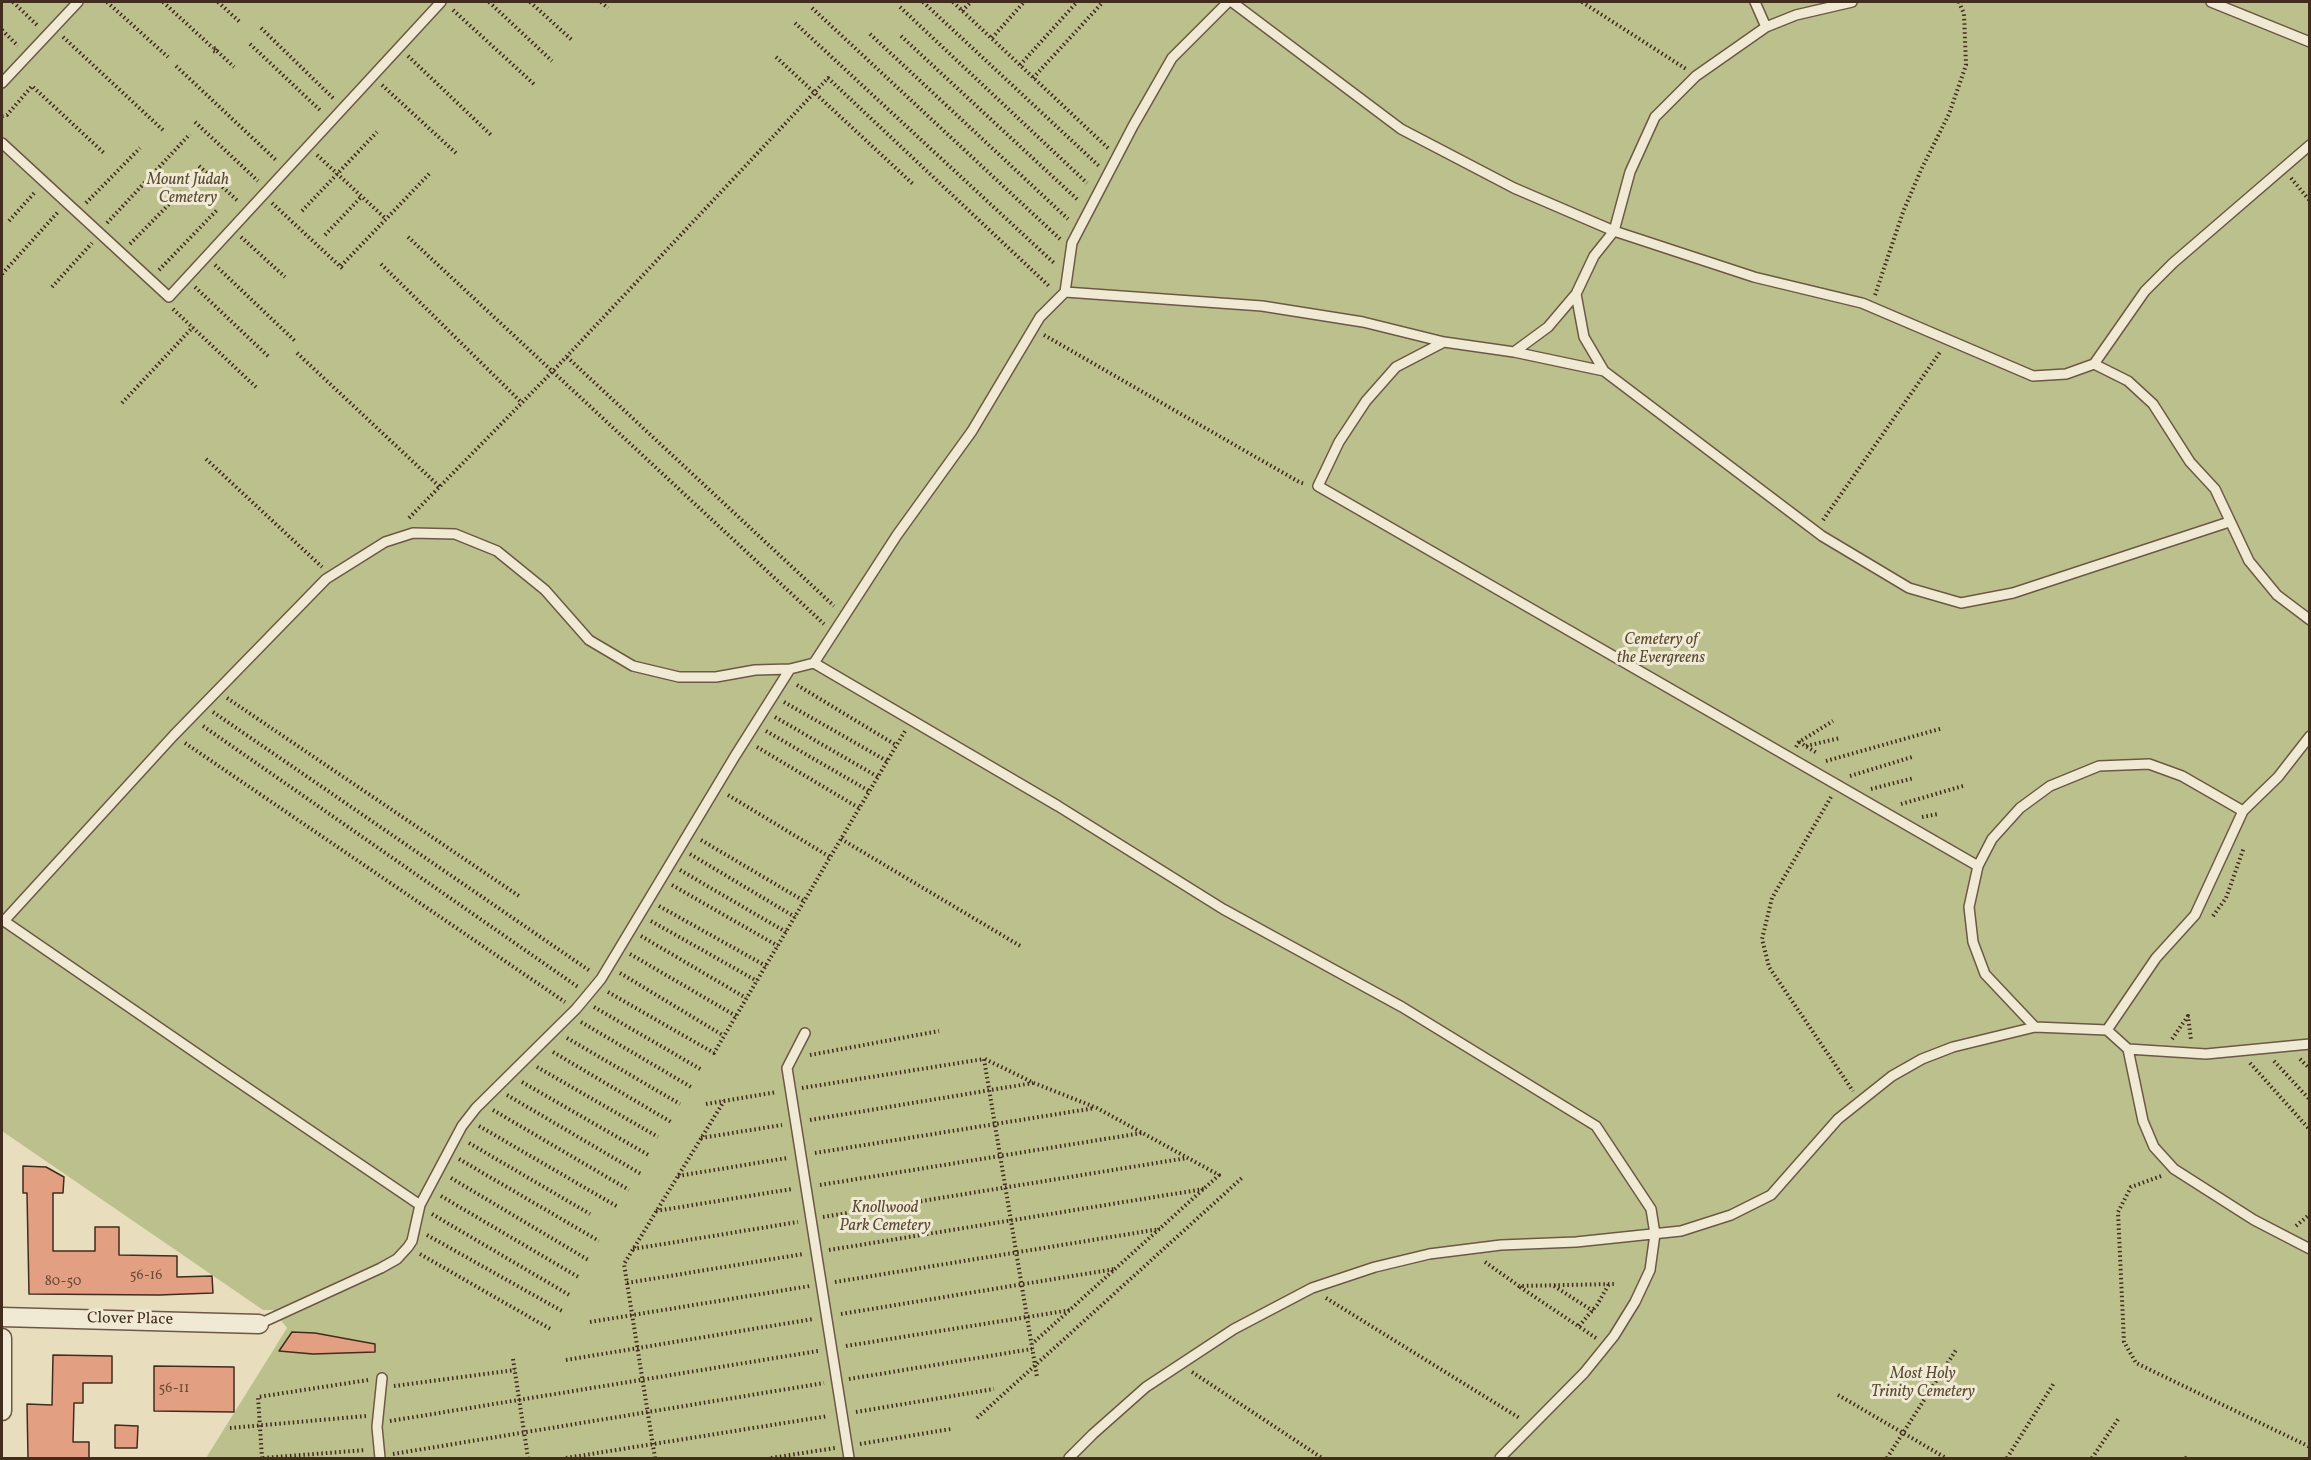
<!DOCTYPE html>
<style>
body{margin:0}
#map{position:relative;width:2311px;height:1460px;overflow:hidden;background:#e8debe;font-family:Vollkorn,serif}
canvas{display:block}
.frame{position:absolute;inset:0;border:3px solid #422c1d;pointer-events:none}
</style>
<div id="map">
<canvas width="2311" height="1460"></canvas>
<div class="frame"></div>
</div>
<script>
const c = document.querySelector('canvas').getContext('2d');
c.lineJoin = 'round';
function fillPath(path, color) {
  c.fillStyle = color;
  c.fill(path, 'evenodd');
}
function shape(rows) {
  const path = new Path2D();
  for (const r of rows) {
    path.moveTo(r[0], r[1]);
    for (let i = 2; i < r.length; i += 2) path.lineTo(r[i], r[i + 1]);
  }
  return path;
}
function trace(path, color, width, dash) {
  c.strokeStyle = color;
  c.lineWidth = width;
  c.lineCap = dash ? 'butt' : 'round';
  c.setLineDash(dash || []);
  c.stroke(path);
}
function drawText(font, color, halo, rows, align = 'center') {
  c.font = font + ' Vollkorn,serif';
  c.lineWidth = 6;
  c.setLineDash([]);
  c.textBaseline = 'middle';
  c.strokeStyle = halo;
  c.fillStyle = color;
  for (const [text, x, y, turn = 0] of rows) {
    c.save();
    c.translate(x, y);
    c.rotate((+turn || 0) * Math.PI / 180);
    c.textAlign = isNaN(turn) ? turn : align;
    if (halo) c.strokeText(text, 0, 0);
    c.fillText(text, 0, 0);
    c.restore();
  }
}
const green = shape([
 [2,2,2309,2,2309,1458,206,1458,287,1328,273,1310,263,1310,2,1131]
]);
const building = shape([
 [23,1166,46,1167,64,1177,63,1193,53,1193,53,1251,95,1251,95,1227,119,1227,119,1255,177,1256,177,1277,212,1276,213,1293,159,1295,29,1294,27,1193,23,1193,23,1166],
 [292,1332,315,1333,375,1344,375,1352,313,1354,279,1351,292,1332],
 [53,1355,112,1356,112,1383,83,1383,83,1403,74,1403,73,1442,89,1442,89,1458,28,1458,27,1404,52,1405,53,1355],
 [154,1366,234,1367,234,1412,154,1411,154,1366],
 [115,1425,138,1426,137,1448,115,1448,115,1425]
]);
const path = shape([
 [13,2,38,26],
 [107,2,168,57],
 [163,2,213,48],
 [218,2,241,23],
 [489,2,552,61],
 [530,2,572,40],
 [601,2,608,8],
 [923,2,1099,166],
 [953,2,1108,148],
 [1582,2,1686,69],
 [900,7,1087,183],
 [812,8,1060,239],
 [453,10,535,85],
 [962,11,971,2],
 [795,23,1054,263],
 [261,28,334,99],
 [2,30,18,46],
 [870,34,1068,219],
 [901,36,1078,200],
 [63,37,164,131],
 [992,38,1024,2],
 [250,44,322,112],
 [214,48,218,49,216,52,213,51,214,48],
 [217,51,234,67],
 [408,56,491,135],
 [776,57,914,185],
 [1020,65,1077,2],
 [176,66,277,161],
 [1033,78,1103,2],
 [382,85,458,155],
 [2,116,7,115,32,86,105,154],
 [195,122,258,181],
 [317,155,386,219],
 [199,166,239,202],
 [2291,178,2310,201],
 [86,203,140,148],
 [272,203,344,270],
 [302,211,377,132],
 [9,221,36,191],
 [107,223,190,134],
 [325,235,362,196],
 [241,237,285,277],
 [408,237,824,624],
 [130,244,183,190],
 [381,264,522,403],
 [215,265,295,341],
 [341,266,431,172],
 [159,270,217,210],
 [2,274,58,212],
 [52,287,92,243],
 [195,287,270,358],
 [1875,295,1903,212,1921,170,1949,114,1966,65,1964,14,1959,2],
 [173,309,258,389],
 [1044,335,1299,482,1305,484],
 [297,353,440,487],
 [567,357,834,606],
 [122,403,193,327],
 [206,459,322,567],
 [409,518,553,371,828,78,1050,287],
 [1823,520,1940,352],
 [797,685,896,745],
 [227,698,519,896],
 [784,702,887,761],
 [213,712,590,971],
 [775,717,878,777],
 [203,726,578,987],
 [766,731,869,791],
 [1799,742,1817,753],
 [185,743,565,1002],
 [1806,746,1840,738],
 [757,747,859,808],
 [1796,747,1799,742,1833,721],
 [1826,761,1943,728],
 [1850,776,1912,757],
 [1871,789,1914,778],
 [728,795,830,857],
 [1831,797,1772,898,1762,939,1769,967,1853,1091],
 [1901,804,1963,786],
 [1922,817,1938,814],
 [841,839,1022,947],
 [701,840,804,901],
 [690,854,795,917],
 [680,870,786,932],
 [672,885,778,946],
 [659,906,766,966],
 [2213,916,2226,898,2244,847],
 [651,921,757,981],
 [641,936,746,998],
 [630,954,736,1016],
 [620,973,724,1036],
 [608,992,714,1053,905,731],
 [594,1007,702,1070],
 [581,1022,691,1087],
 [567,1038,680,1104],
 [2172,1039,2188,1016,2191,1040],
 [553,1052,671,1122],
 [810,1055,939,1031],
 [985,1059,1034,1083,1097,1108,1219,1175,1032,1344],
 [2300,1059,2310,1069],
 [2274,1061,2310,1100],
 [2250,1063,2310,1130],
 [537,1067,658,1137],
 [522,1082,650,1156],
 [802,1088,984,1059,1037,1377],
 [507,1095,641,1174],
 [706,1104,777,1092],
 [493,1110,629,1190],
 [810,1120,1033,1083],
 [479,1126,618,1207],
 [701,1138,782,1125],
 [469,1143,590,1214],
 [815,1153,1095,1108],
 [459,1159,599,1241],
 [678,1176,787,1158],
 [2161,1176,2131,1187,2118,1212,2124,1342,2136,1363,2310,1447],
 [451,1178,590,1261],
 [820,1185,1142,1133],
 [441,1196,580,1278],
 [656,1211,792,1189],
 [432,1214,571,1296],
 [823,1217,1187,1158],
 [2296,1226,2310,1214],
 [427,1235,562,1311],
 [633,1249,798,1222],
 [829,1250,1204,1189],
 [420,1254,552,1330],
 [1485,1262,1519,1286,1614,1284],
 [835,1282,1160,1229],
 [627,1283,803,1254],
 [1554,1286,1593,1311],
 [1520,1287,1596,1338],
 [1326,1298,1521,1419],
 [841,1314,1115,1269],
 [590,1322,810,1286],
 [1579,1326,1597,1305,1609,1284],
 [846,1346,1071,1310],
 [513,1359,528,1458],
 [566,1360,813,1319],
 [1192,1372,1322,1458],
 [849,1379,1032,1349],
 [394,1386,515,1370],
 [1838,1395,1946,1458],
 [856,1412,994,1389],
 [977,1418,1243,1177],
 [390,1421,818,1351],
 [230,1428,366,1416],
 [860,1444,951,1429],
 [393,1454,824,1383],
 [262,1458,258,1397,368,1380],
 [263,1458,366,1450],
 [566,1458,828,1416],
 [655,1458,624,1264,724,1101],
 [771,1458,835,1448],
 [1887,1458,1956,1350],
 [2007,1458,2054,1383],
 [2092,1458,2119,1418],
 [2186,1458,2188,1455]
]);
const service = shape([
 [1232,2,1401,129,1514,188,1614,231,1754,277,1862,303,2033,376,2066,374,2094,364,2145,291,2173,263,2310,145],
 [1755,2,1766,27],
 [1852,2,1796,15,1766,27,1696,76,1655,117,1630,172,1614,231,1594,256,1576,294,1584,337,1604,371,1822,536,1909,588,1961,603,2013,593,2229,522],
 [2211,2,2310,42],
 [2,83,78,2],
 [2,143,169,297,441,2],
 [1065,292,1262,306,1363,322,1444,342,1514,352,1604,371],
 [1444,342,1396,367,1366,401,1339,442,1318,486,1978,866],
 [1514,352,1548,327,1576,294],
 [2094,364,2128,381,2153,404,2190,462,2215,489,2249,561,2277,595,2310,620],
 [814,663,897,535,972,431,1040,317,1065,292,1072,243,1133,126,1172,58,1228,2],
 [2035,1027,1985,974,1973,942,1969,907,1978,866,1992,839,2020,808,2050,786,2099,766,2149,764,2182,776,2243,811],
 [2107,1030,2128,1049,2143,1121,2154,1147,2174,1169,2254,1220,2310,1249],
 [805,1033,787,1068,849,1458],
 [2128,1049,2206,1054,2310,1044],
 [420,1205,215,1066,4,921,174,735,326,579,385,542,413,533,455,534,497,551,545,590,589,640,633,666,679,677,716,677,755,670,790,669,814,663,1058,806,1223,909,1402,1007,1596,1126,1651,1209,1655,1234,1650,1270,1635,1302,1614,1336,1584,1373,1500,1458],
 [259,1324,381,1268,397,1259,408,1247,412,1241,420,1205,462,1126,476,1108,576,1009,601,979,735,756,790,669],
 [380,1458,377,1427,382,1378],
 [1069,1458,1093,1434,1146,1387,1234,1329,1312,1288,1375,1267,1429,1254,1501,1245,1576,1242,1681,1231,1731,1215,1771,1195,1838,1119,1892,1076,1922,1059,1953,1047,2035,1027,2107,1030,2156,958,2195,915,2243,811,2278,777,2310,736]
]);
const minor = shape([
 [2,1317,259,1324],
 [2,1338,2,1411]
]);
const numberNames = [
 ["56-16",146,1276],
 ["80-50",63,1282],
 ["56-11",174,1389]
];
const parkNames = [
 ["Mount Judah",188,181],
 ["Cemetery",188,199],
 ["Cemetery of",1661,641],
 ["the Evergreens",1661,659],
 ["Knollwood",885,1209],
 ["Park Cemetery",885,1227],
 ["Most Holy",1923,1375],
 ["Trinity Cemetery",1923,1393]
];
const streetNames = [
 ["Clover Place",130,1320,1]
];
fillPath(green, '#bcc08d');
fillPath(building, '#e29f81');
trace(building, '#422c1d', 1.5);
trace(service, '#6c5845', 12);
trace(minor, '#6c5845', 21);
trace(path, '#422c1d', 4, [1.5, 3]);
trace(service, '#f0ead5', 9);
trace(minor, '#f0ead5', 18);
drawText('14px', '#6a4936', null, numberNames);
drawText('italic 16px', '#5a4a33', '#f0ead5', parkNames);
drawText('16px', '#422c1d', '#f0ead5', streetNames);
</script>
